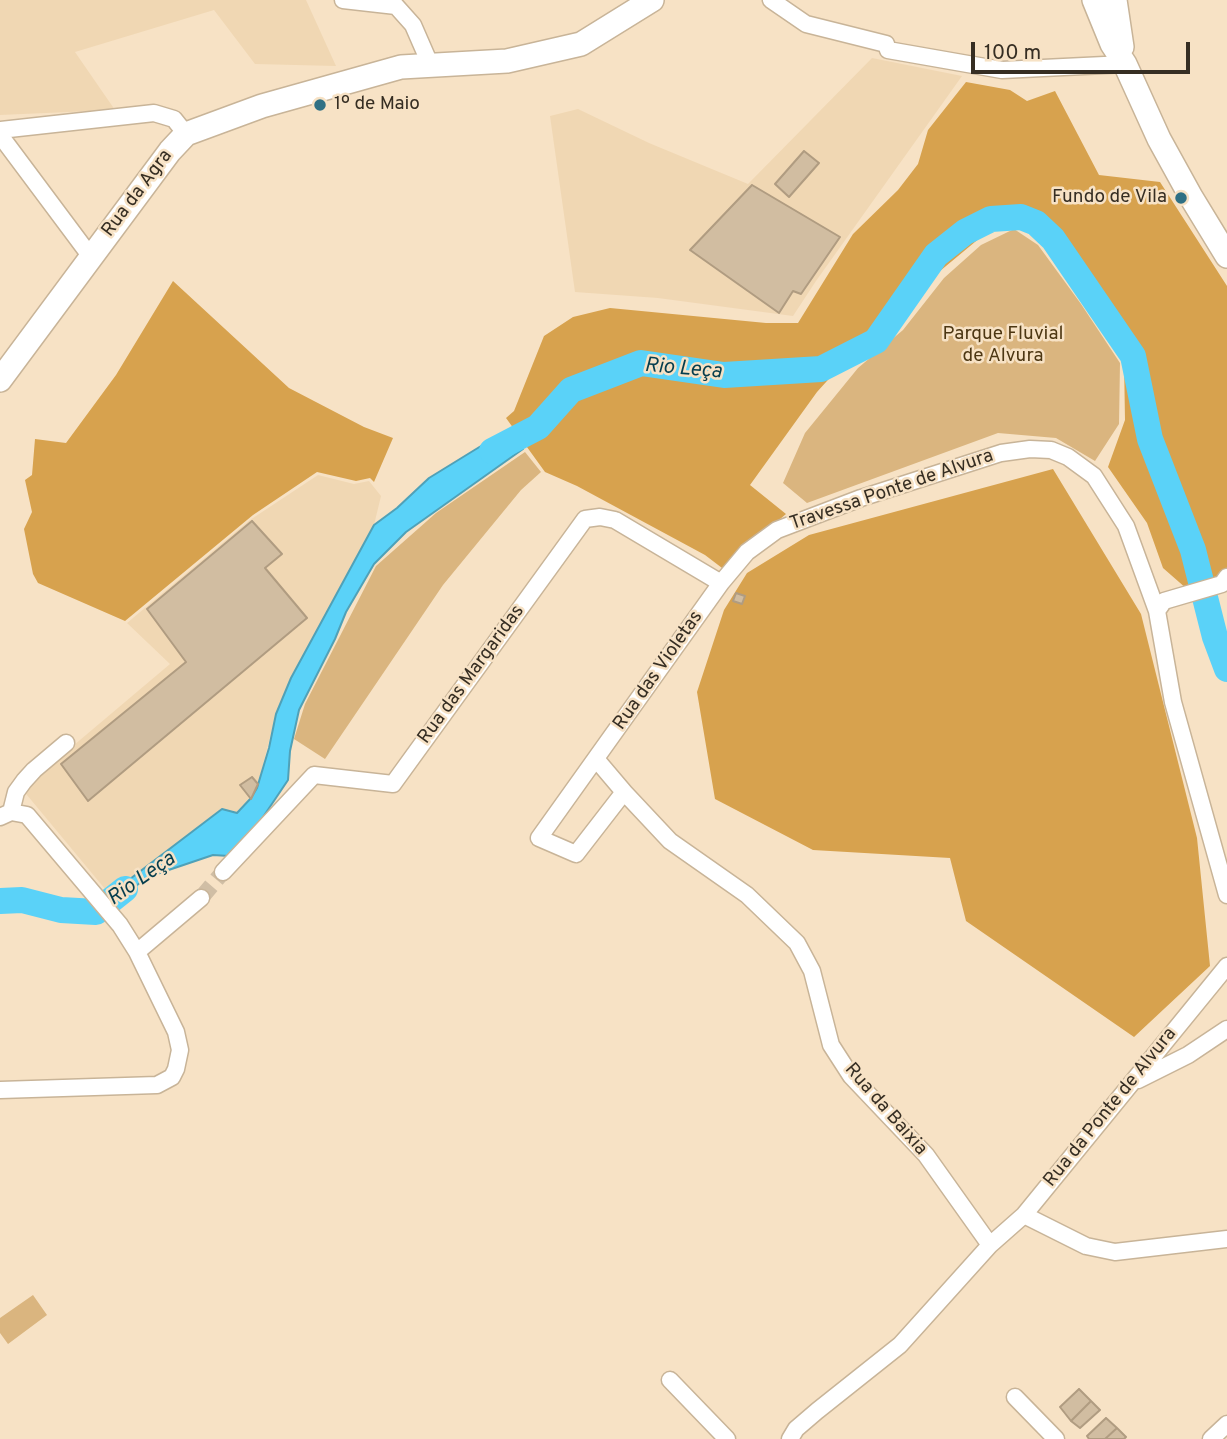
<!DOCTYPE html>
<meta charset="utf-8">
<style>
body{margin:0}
#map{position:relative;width:1227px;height:1439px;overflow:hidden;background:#f7e2c5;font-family:Overpass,sans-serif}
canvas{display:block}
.scale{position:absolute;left:971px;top:42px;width:219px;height:32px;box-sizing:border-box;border:4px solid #362e23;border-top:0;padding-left:9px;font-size:21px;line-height:24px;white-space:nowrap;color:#362e23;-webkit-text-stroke:5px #f7e2c5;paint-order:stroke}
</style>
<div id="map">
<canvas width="1227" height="1439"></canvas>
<div class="scale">100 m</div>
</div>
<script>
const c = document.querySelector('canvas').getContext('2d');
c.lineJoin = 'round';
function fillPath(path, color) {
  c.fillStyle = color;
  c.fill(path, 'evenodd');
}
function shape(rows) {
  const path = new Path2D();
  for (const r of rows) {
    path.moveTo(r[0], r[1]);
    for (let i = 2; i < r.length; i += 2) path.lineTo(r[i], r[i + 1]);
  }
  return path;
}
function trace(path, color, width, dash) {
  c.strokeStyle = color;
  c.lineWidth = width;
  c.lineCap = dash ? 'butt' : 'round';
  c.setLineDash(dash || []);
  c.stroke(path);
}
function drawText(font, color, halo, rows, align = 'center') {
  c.font = font + ' Overpass,sans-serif';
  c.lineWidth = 5;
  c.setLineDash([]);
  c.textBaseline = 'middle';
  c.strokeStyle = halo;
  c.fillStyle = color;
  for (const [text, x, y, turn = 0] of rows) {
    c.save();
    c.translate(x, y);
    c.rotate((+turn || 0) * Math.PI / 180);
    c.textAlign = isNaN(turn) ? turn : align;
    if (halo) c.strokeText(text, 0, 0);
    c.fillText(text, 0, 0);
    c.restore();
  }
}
const built = shape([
 [0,0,306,0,336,66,255,64,214,10,75,52,115,110,0,115],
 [872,58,962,76,816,281,793,316,658,298,575,292,550,116,578,109,649,143,748,184],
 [318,475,354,484,369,481,381,496,374,525,291,678,276,714,257,788,237,813,221,809,110,895,22,789,170,664,127,623,250,520]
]);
const green = shape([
 [1014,229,1038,245,1081,304,1120,363,1119,424,1095,461,1056,438,998,433,807,503,783,483,805,433,858,368,903,330,944,278,981,245],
 [525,452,541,472,521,490,443,585,325,759,294,739,305,704,376,566,436,513],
 [33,1295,47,1315,8,1344,0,1333,0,1318]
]);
const forest = shape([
 [966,82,1010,90,1027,101,1055,91,1099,175,1160,182,1227,286,1227,571,1220,581,1187,589,1163,568,1147,523,1108,467,1125,420,1124,361,1048,246,1023,226,993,227,940,271,873,349,836,371,817,392,750,485,786,514,746,548,726,571,705,555,577,486,545,472,506,418,514,411,544,336,573,317,610,308,766,323,798,323,853,234,898,190,918,164,928,130],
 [173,281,289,388,364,427,393,438,374,482,370,478,356,481,317,472,253,515,125,621,38,583,33,574,24,529,32,512,25,480,32,475,35,439,66,443,116,375],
 [1053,469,1141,614,1197,838,1210,966,1134,1037,966,921,950,858,813,850,715,799,697,692,724,610,747,573,809,535]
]);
const water = shape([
 [526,422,523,449,406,532,374,564,346,612,335,639,299,710,290,751,288,780,255,829,229,856,213,855,148,877,117,900,114,909,105,898,222,809,237,813,251,798,257,788,269,748,276,714,291,678,374,525,397,508,429,478,494,438,526,422]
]);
const river = shape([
 [492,451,538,427,571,390,641,363,724,375,821,369,876,341,936,255,965,232,991,219,1021,217,1036,223,1053,239,1133,356,1150,439,1193,550,1215,637,1227,669],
 [0,901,22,900,61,910,96,912,125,889]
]);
const building = shape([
 [804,151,819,163,789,197,775,184,804,151],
 [752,185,840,237,801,294,793,291,779,313,690,250,752,185],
 [252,521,282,554,265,568,307,618,88,801,61,764,186,662,147,609,252,521],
 [736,593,745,596,742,604,733,601,736,593],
 [252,777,258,784,251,799,240,785,252,777],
 [1079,1389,1091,1401,1071,1421,1060,1407,1079,1389],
 [1091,1401,1100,1410,1080,1428,1071,1421,1091,1401],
 [1106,1418,1117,1428,1105,1439,1089,1439,1087,1436,1106,1418],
 [1117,1428,1126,1437,1124,1439,1105,1439,1117,1428]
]);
const streetTunnel = shape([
 [201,898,223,872]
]);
const street = shape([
 [343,0,396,6,413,25,430,64],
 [771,0,806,24,886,44,888,50,1002,70,1125,64],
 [0,130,154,113,174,119,186,134],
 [0,135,91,257],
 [1157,611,1164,601,1222,584,1227,577],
 [596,759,624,792,576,854,539,838,721,583,747,552,777,530,861,498,1001,453,1030,449,1051,450,1068,457,1094,476,1126,526,1157,611,1173,702,1227,895],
 [624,792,670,841,747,895,797,943,812,971,831,1045,851,1076,926,1155,990,1245],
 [11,812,16,792,24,781,34,770,66,743],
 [0,817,11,812,27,815,120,925,137,952,176,1032,180,1050,176,1069,172,1077,157,1085,0,1090],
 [223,872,314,775,393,784,585,519,600,517,615,520,721,583],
 [137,952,201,898],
 [1138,1080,1188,1055,1227,1029],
 [1024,1215,1086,1246,1115,1252,1227,1239],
 [670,1380,727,1439],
 [1015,1397,1056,1439],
 [790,1439,796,1429,817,1411,900,1345,990,1245,1024,1215,1227,966],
 [1211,1439,1227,1424]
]);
const secondary = shape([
 [1094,0,1112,44,1125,64,1159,139,1191,197,1227,256],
 [1115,0,1122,47],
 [0,380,170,151,186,134,262,106,401,67,507,61,581,44,652,0]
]);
const markers = [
 [320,105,7,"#307084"],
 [1181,198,7,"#307084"]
];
const poiNames = [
 ["1º de Maio",334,105],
 ["Fundo de Vila",1167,198,"right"]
];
const streetNames = [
 ["Rua da Agra",138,194,-53],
 ["Travessa Ponte de Alvura",892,491,-19],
 ["Rua das Violetas",659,671,-55],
 ["Rua das Margaridas",472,675,-54],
 ["Rua da Ponte de Alvura",1111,1108,-51],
 ["Rua da Baixia",885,1110,49]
];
const parkNames = [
 ["Parque Fluvial",1003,335],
 ["de Alvura",1003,357]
];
const waterNames = [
 ["Rio Leça",683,370,5],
 ["Rio Leça",142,880,-35]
];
fillPath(built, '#f0d7b3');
fillPath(green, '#dab57f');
fillPath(forest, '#d7a24e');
fillPath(water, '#5ad2f8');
trace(water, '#4fa1b8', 2);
trace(river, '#5ad2f8', 26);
fillPath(building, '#d1bda1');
trace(building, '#b09c81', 2);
trace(streetTunnel, '#d0bea5', 16, [16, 8]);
trace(street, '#c8b498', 19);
trace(secondary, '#c8b498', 26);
trace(street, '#fff', 16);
trace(secondary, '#fff', 23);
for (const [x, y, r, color] of markers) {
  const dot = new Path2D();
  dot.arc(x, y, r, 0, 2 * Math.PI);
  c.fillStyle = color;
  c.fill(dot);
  trace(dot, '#f7e2c5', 2.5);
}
drawText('19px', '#362e23', '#f7e2c5', poiNames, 'left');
drawText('19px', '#362e23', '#f7e2c5', streetNames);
drawText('19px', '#4d3713', '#f7e2c5', parkNames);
drawText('italic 21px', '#063e4e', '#f7e2c5', waterNames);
</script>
